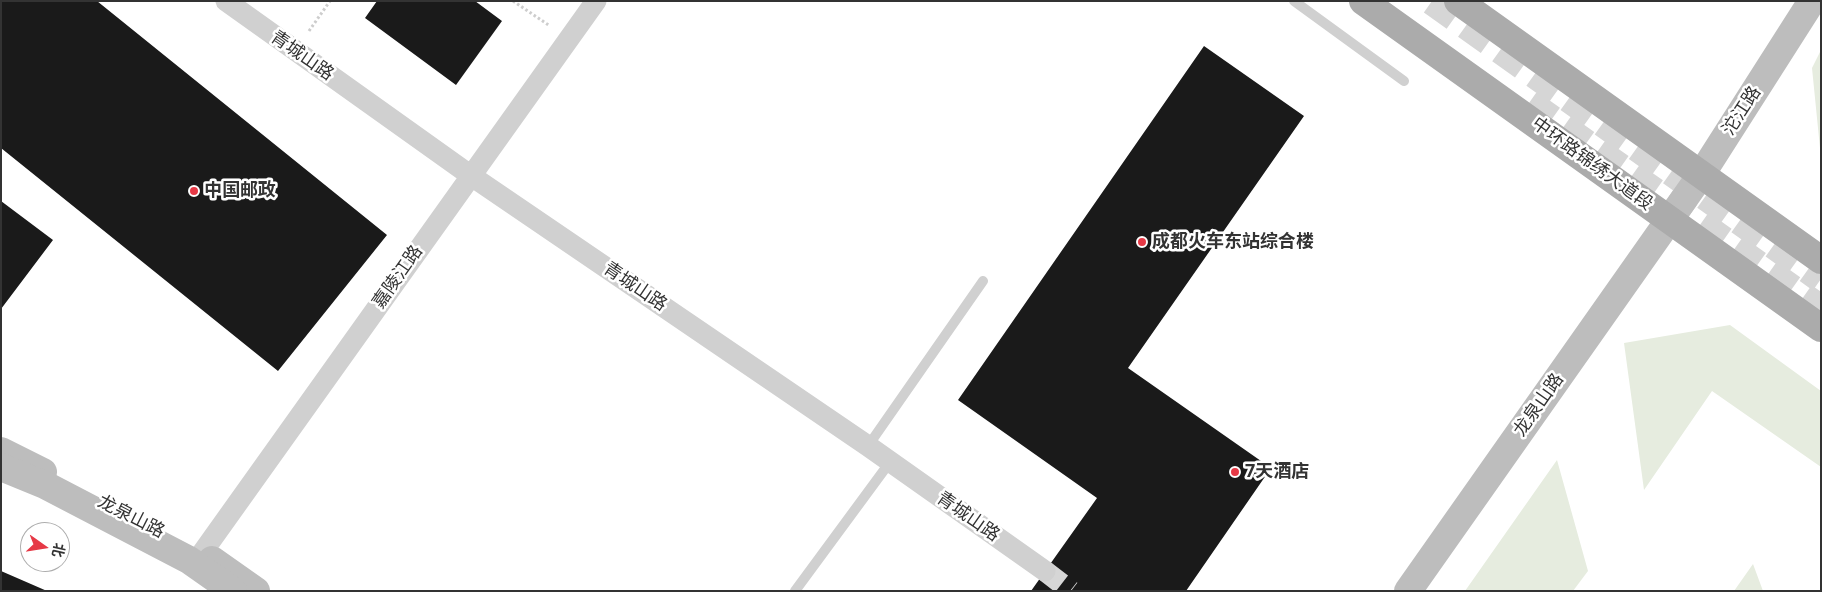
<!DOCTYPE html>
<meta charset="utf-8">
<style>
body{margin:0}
#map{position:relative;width:1822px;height:592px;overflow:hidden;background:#fff;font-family:"Noto Sans","Noto Sans SC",sans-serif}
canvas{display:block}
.frame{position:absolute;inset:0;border:2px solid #333;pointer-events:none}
.north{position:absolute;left:20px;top:522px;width:50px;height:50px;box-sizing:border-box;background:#fff;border:1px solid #adadad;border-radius:50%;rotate:103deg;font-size:14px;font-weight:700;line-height:20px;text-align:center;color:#333}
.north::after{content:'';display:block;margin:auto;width:18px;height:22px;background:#e63946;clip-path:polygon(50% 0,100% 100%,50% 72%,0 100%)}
</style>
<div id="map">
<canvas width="1822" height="592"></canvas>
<div class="frame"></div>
<div class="north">北</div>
</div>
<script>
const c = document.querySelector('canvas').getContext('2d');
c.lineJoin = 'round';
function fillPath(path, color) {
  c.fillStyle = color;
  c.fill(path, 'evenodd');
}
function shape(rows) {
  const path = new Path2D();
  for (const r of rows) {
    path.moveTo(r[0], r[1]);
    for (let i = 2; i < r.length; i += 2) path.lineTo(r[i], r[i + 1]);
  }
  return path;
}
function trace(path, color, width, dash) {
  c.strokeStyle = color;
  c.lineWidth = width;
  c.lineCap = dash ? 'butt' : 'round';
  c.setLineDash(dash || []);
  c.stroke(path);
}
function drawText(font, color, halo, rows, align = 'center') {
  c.font = font + ' "Noto Sans","Noto Sans SC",sans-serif';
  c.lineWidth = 5;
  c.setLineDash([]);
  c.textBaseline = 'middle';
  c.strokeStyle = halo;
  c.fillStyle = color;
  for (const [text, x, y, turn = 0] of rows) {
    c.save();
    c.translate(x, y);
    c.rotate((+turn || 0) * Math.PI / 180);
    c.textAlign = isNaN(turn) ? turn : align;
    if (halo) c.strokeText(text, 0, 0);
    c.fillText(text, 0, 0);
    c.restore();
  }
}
const green = shape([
 [1821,50,1821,158,1812,68],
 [1730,325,1821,391,1821,467,1712,391,1644,490,1624,343],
 [1557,460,1588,571,1573,591,1465,591],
 [1753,564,1763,591,1734,591]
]);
const building = shape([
 [1,1,97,1,387,235,278,371,1,148],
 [377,1,475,1,502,21,456,85,365,18],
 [1204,46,1304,116,1128,368,1271,468,1186,591,1031,591,1097,498,958,400],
 [1,201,53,240,1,309],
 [1,571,47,591,1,591]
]);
const streetTunnel = shape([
 [1045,571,1071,591]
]);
const primaryTunnel = shape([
 [1432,1,1821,279],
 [1529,103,1821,309]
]);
const path = shape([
 [513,1,550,26],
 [309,31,330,1]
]);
const lane = shape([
 [1294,1,1404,81],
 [868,446,983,281],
 [795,591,890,462]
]);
const street = shape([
 [226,1,470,175,868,446,1045,571],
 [202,553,596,1]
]);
const secondary = shape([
 [1,451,43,472],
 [212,560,256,591],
 [1408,591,1701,175,1812,1]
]);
const primary = shape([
 [1363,1,1821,328],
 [1458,1,1821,260]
]);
const secondaryBridge = shape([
 [1,467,45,485,189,560,233,591]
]);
const markers = [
 [194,191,5,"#e63946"],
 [1142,242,5,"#e63946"],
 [1235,472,5,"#e63946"]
];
const streetNames = [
 ["青城山路",302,56,35],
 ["沱江路",1742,111,-57],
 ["中环路锦绣大道段",1592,164,36],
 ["嘉陵江路",398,277,-55],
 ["青城山路",635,287,34],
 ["龙泉山路",1539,405,-55],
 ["龙泉山路",131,517,27],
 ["青城山路",968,517,35]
];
const poiNames = [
 ["中国邮政",204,191],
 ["成都火车东站综合楼",1152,242],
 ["7天酒店",1245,472]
];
fillPath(green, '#e6ecdf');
fillPath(building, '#1a1a1a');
trace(streetTunnel, '#d6d6d6', 21, [21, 11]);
trace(primaryTunnel, '#d6d6d6', 28, [28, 14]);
trace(path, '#cdcdcd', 3, [2.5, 2.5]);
trace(lane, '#d0d0d0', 10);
trace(street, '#d0d0d0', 21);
trace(secondary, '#bdbdbd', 28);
trace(primary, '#ababab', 28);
trace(secondaryBridge, '#bdbdbd', 28);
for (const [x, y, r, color] of markers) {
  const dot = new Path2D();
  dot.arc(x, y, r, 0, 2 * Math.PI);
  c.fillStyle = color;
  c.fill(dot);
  trace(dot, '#fff', 2);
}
drawText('18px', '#333', '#fff', streetNames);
drawText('bold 18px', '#333', '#fff', poiNames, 'left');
</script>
